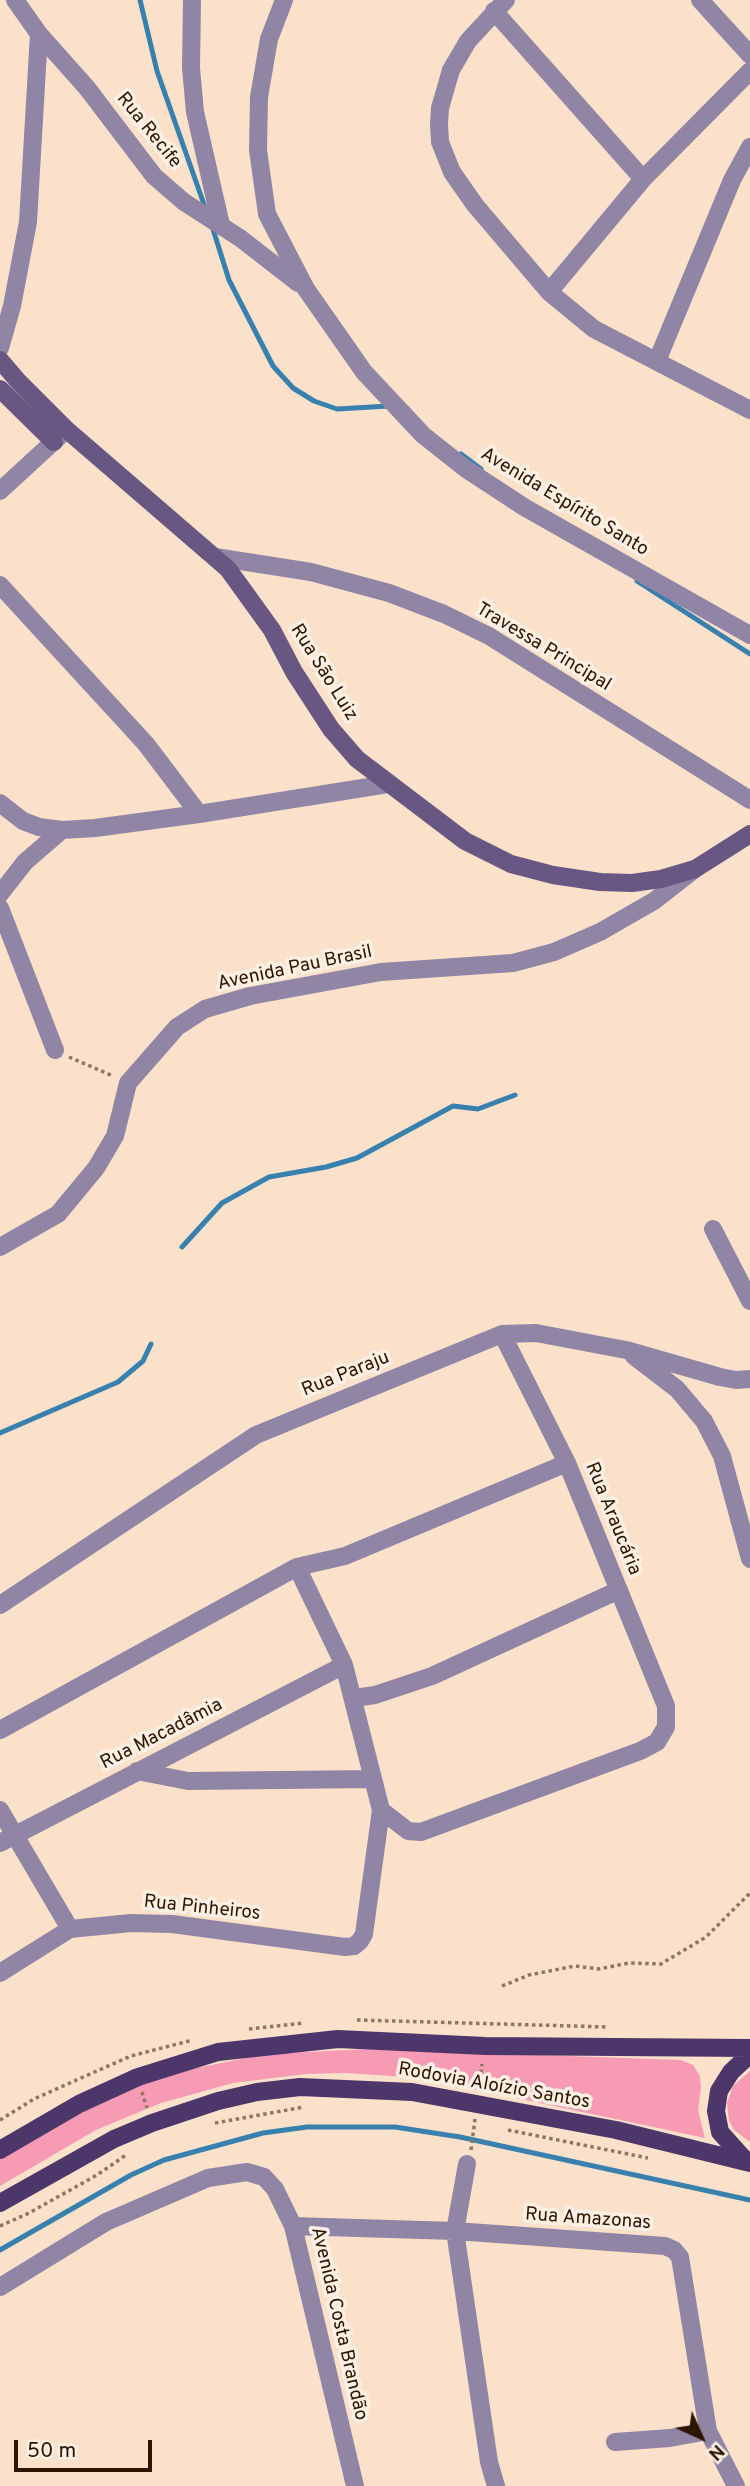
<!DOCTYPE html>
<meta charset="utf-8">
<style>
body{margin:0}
#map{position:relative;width:750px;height:2486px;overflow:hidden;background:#fbe0ca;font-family:Overpass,sans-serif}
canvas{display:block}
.north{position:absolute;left:666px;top:2402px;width:70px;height:70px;-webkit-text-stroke:5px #fef0e5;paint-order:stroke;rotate:135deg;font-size:19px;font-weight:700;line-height:28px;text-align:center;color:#2d1500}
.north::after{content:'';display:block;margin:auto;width:24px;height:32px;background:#2d1500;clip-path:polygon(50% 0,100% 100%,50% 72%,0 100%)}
.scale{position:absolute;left:14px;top:2440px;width:138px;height:32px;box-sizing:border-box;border:4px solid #2d1500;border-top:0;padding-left:9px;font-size:21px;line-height:24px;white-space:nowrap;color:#2d1500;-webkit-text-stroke:5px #fef0e5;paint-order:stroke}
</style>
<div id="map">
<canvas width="750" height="2486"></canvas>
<div class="north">N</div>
<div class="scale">50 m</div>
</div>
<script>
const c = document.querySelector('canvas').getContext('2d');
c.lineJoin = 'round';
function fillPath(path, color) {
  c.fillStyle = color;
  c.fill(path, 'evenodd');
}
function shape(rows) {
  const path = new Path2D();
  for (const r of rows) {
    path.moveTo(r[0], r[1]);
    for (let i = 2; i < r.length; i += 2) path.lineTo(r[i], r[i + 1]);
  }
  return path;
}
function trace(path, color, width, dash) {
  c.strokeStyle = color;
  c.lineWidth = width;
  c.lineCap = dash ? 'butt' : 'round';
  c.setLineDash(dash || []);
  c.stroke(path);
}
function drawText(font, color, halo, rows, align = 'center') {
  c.font = font + ' Overpass,sans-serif';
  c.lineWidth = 7;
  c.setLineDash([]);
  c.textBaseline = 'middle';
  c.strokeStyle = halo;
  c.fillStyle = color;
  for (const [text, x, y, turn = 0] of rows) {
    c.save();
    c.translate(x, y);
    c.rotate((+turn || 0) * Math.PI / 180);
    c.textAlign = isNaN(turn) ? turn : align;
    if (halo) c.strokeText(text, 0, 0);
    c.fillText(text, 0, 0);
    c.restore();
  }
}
const green = shape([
 [369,2049,681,2060,693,2065,700,2076,701,2088,698,2110,705,2138,422,2078,345,2073,306,2074,233,2083,161,2103,96,2130,0,2186,0,2159,53,2127,119,2093,154,2080,191,2069,267,2054],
 [750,2071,750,2142,734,2130,729,2121,727,2103,733,2086]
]);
const stream = shape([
 [140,0,157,71,206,210],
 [212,226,229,280,273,366,293,388,314,401,337,409,389,406],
 [461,454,481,469],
 [637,581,750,654],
 [182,1247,222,1203,269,1177,326,1167,357,1158,453,1106,478,1109,515,1095],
 [0,1433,118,1382,143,1361,151,1344],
 [0,2250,131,2175,164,2160,263,2133,307,2127,395,2127,460,2137,750,2200]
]);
const path = shape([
 [69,1057,113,1076],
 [502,1986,529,1975,575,1966,599,1969,629,1963,661,1964,706,1937,750,1893],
 [357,2020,608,2027],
 [249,2029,304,2023],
 [479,2087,482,2064],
 [142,2092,147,2108],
 [0,2120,34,2099,90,2074,131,2056,193,2040],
 [215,2123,304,2107],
 [508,2130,648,2158],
 [471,2150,475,2119],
 [0,2226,29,2213,97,2175,126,2155]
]);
const street = shape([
 [15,0,39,34,87,88,154,176,184,202,240,238,298,283],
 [192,0,191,68,195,112,221,225],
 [284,0,269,39,259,97,258,150,267,214,306,289,364,372,423,435,466,469,524,507,750,635],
 [506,0,468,41,451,70,440,108,439,124,440,142,452,172,475,205,549,292,594,329,750,410],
 [700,0,750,55],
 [494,11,643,179],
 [549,292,643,179,750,71],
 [0,348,12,306,28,222,39,34],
 [657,361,732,180,750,147],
 [0,491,64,432],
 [215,557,311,572,389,593,444,614,489,636,750,800],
 [0,585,146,744,199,814],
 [0,803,23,821,39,827,62,830,95,828,199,814,388,784],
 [0,894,25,862,62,830],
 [0,908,55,1050],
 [713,1229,750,1301],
 [0,1247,58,1214,96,1168,115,1136,128,1083,177,1027,205,1009,250,996,381,972,513,963,554,952,600,932,654,901,695,869],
 [634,1356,677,1389,704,1421,722,1456,750,1559],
 [0,1605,256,1435,502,1334,536,1333,626,1350,720,1377,736,1380,750,1379],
 [354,1698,375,1695,432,1676,619,1590],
 [0,1730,297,1567,345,1556,567,1463],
 [137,1771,188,1781,373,1779],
 [0,1810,70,1929],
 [381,1810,408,1831,421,1832,640,1751,657,1742,666,1727,666,1706,567,1463,502,1334],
 [0,1843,344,1665],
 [0,1973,70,1929,131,1923,172,1924,345,1947,354,1946,360,1941,364,1934,381,1810,344,1665,297,1567],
 [467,2164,455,2231,489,2462,496,2486],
 [293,2226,455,2231,665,2246,674,2250,680,2257,708,2431,736,2486],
 [0,2287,106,2222,208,2178,247,2172,264,2177,275,2189,293,2226,355,2486],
 [615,2442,670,2438,708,2431]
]);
const secondary = shape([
 [0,360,18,381,67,430,228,569,272,630,294,672,331,729,357,759,465,841,511,864,553,875,600,882,632,883,661,879,695,869,750,834],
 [0,389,54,442]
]);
const primary = shape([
 [0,2150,79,2104,138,2077,218,2052,338,2039,485,2046,750,2048],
 [746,2161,720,2132,716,2111,719,2091,731,2072,750,2054],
 [0,2203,114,2139,152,2123,218,2101,257,2092,300,2087,412,2092,616,2130,750,2163]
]);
const streetNames = [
 ["Rua Recife",148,131,51],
 ["Avenida Espírito Santo",564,503,31],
 ["Travessa Principal",543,648,31],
 ["Rua São Luiz",323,673,58],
 ["Avenida Pau Brasil",295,969,-12],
 ["Rua Paraju",346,1375,-22],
 ["Rua Araucária",612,1519,68],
 ["Rua Macadâmia",162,1735,-27],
 ["Rua Pinheiros",202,1909,6],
 ["Rodovia Aloízio Santos",494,2087,10],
 ["Rua Amazonas",588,2220,4],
 ["Avenida Costa Brandão",338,2324,77]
];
fillPath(green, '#f79bb5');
trace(stream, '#3880ad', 5);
trace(path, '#8f7661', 3.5, [3.5, 3.5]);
trace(street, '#9085a4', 18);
trace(secondary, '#685783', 18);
trace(primary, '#4c366a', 18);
drawText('19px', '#2d1500', '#fef0e5', streetNames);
</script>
